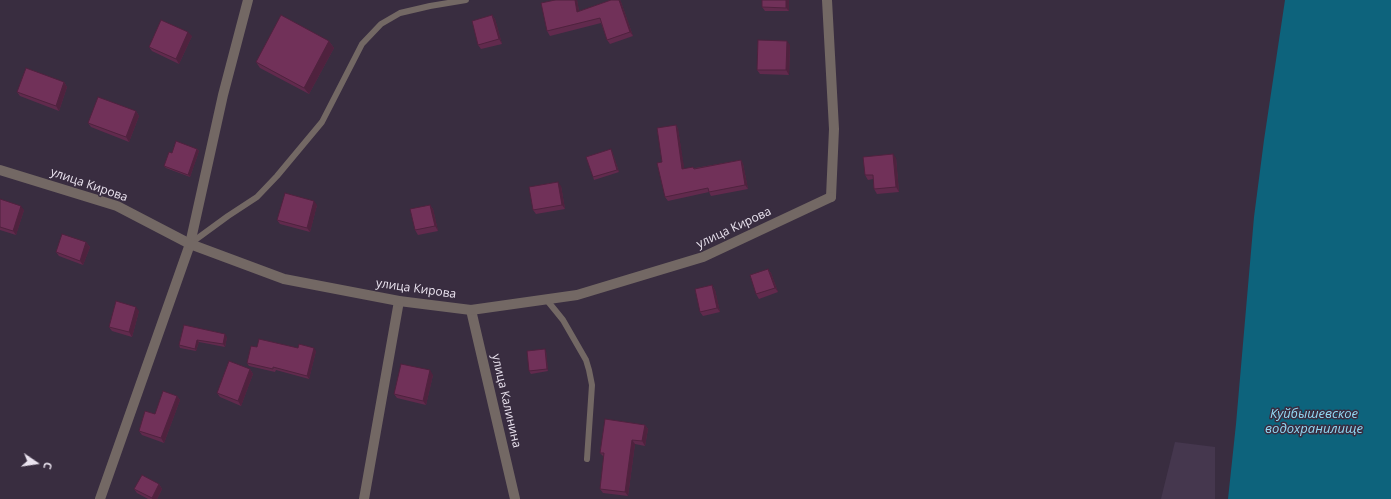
<!DOCTYPE html>
<meta charset="utf-8">
<style>
body{margin:0}
#map{position:relative;width:1391px;height:499px;overflow:hidden;background:#392d40;font-family:"Open Sans",sans-serif}
canvas{display:block}
.north{position:absolute;left:16px;top:443px;width:40px;height:40px;-webkit-text-stroke:3px #392d40;paint-order:stroke;rotate:103deg;font-size:11px;font-weight:700;line-height:16px;text-align:center;color:#eae3ef}
.north::after{content:'';display:block;margin:auto;width:14px;height:18px;background:#eae3ef;clip-path:polygon(50% 0,100% 100%,50% 72%,0 100%)}
</style>
<div id="map">
<canvas width="1391" height="499"></canvas>
<div class="north">С</div>
</div>
<script>
const c = document.querySelector('canvas').getContext('2d');
c.lineJoin = 'round';
function fillPath(path, color) {
  c.fillStyle = color;
  c.fill(path, 'evenodd');
}
function shape(rows) {
  const path = new Path2D();
  for (const r of rows) {
    path.moveTo(r[0], r[1]);
    for (let i = 2; i < r.length; i += 2) path.lineTo(r[i], r[i + 1]);
  }
  return path;
}
function trace(path, color, width, dash) {
  c.strokeStyle = color;
  c.lineWidth = width;
  c.lineCap = dash ? 'butt' : 'round';
  c.setLineDash(dash || []);
  c.stroke(path);
}
function drawText(font, color, halo, rows, align = 'center') {
  c.font = font + ' "Open Sans",sans-serif';
  c.lineWidth = 3;
  c.setLineDash([]);
  c.textBaseline = 'middle';
  c.strokeStyle = halo;
  c.fillStyle = color;
  for (const [text, x, y, turn = 0] of rows) {
    c.save();
    c.translate(x, y);
    c.rotate((+turn || 0) * Math.PI / 180);
    c.textAlign = isNaN(turn) ? turn : align;
    if (halo) c.strokeText(text, 0, 0);
    c.fillText(text, 0, 0);
    c.restore();
  }
}
const built = shape([
 [1175,442,1215,447,1215,499,1161,499]
]);
const water = shape([
 [1285,0,1391,0,1391,499,1228,499,1236,424,1254,217,1264,140]
]);
const service = shape([
 [191,243,228,216,257,197,277,176,322,122,362,44,381,24,400,13,430,6,466,0],
 [546,299,563,320,586,360,589,370,592,385,587,459]
]);
const minor = shape([
 [827,0,834,129,831,197],
 [471,310,515,499],
 [100,499,190,244,223,95,248,0],
 [364,499,399,301]
]);
const tertiary = shape([
 [0,170,117,206,190,244,284,279,399,301,471,310,577,295,703,257,831,197]
]);
const wall = shape([
 [577,0,579,11,611,0,620,0,621,2,633,36,610,44,607,40,601,23,550,36,547,31],
 [789,0,789,11,765,11,762,7],
 [492,15,495,19,502,44,481,49,478,45],
 [192,36,179,64,152,51,149,47],
 [329,41,334,48,309,94,260,68,256,62],
 [790,45,789,75,760,74,757,70],
 [64,82,67,87,59,111,20,96,17,92],
 [136,111,139,116,129,142,91,127,88,123],
 [676,125,678,129,684,169,695,168,741,160,743,164,748,189,711,196,709,192,668,201,665,197,662,162],
 [197,149,199,151,190,177,166,168,164,166,172,153],
 [612,151,619,172,594,180,593,177],
 [896,158,899,192,877,194,874,189,873,179,868,180,865,175],
 [561,186,565,209,536,214,533,210],
 [0,199,24,210,16,235,0,230],
 [317,205,310,232,280,224,277,220],
 [430,205,433,209,438,231,418,235,415,230],
 [86,242,90,247,83,265,59,256,56,252],
 [768,269,771,273,778,292,759,299,756,294],
 [712,285,715,290,720,312,703,316,700,312],
 [139,311,132,337,112,331,109,327],
 [184,325,227,337,225,347,199,342,196,351,180,348,179,345],
 [257,347,298,348,316,351,309,379,276,370,275,372,249,366,247,363],
 [546,351,548,371,531,374,529,371],
 [250,369,253,374,241,406,220,397,217,393],
 [433,375,426,405,397,398,394,394],
 [177,396,180,400,164,443,142,435,139,431,155,414],
 [645,425,648,429,645,446,635,444,628,496,603,493,600,489,604,457,600,453],
 [159,484,162,489,157,499,148,499,137,493,134,489]
]);
const shadedWall = shape([
 [575,0,577,0,580,16,577,12],
 [619,0,620,0,621,2,633,36,630,32],
 [786,0,789,0,789,11,786,8],
 [492,15,495,19,502,44,499,39],
 [188,32,192,36,179,64,176,59],
 [329,41,334,48,309,94,304,88],
 [787,41,790,45,789,75,786,70],
 [64,82,67,87,59,111,56,106],
 [136,111,139,116,129,142,126,137],
 [676,125,678,129,685,173,682,169],
 [197,149,199,151,190,177,188,175],
 [611,149,612,151,619,172,617,170],
 [893,154,896,158,899,192,896,187],
 [741,160,743,164,748,189,745,185],
 [558,182,561,186,565,209,562,205],
 [314,201,317,205,310,232,307,228],
 [430,205,433,209,438,231,435,226],
 [21,206,24,210,16,235,13,231],
 [86,242,90,247,83,265,80,261],
 [768,269,771,273,778,292,775,288],
 [712,285,715,290,720,312,717,308],
 [136,307,139,311,132,337,129,332],
 [225,334,227,337,225,347,223,344],
 [197,340,199,342,196,351,195,349],
 [314,348,316,351,309,379,307,376],
 [545,349,546,351,548,371,547,369],
 [250,369,253,374,241,406,238,401],
 [430,370,433,375,426,405,423,401],
 [177,396,180,400,164,443,161,438],
 [645,425,648,429,645,446,642,441],
 [632,440,635,444,628,496,625,492],
 [159,484,162,489,157,499,152,499,152,498]
]);
const building = shape([
 [555,0,575,0,577,12,611,0,619,0,630,32,607,40,600,18,547,31,541,3,555,0],
 [762,0,786,0,786,8,762,7,762,0],
 [281,15,329,41,304,88,256,62,281,15],
 [492,15,499,39,478,45,472,21,492,15],
 [161,20,188,32,176,59,149,47,161,20],
 [758,40,787,41,786,70,757,70,758,40],
 [26,68,64,82,56,106,17,92,26,68],
 [98,97,136,111,126,137,88,123,98,97],
 [676,125,682,169,693,167,694,169,741,160,745,185,709,192,708,188,665,197,657,163,662,162,657,128,676,125],
 [176,141,197,149,188,175,164,166,169,152,172,153,176,141],
 [611,149,617,170,593,177,586,157,611,149],
 [893,154,896,187,874,189,873,175,865,175,863,157,893,154],
 [558,182,562,205,533,210,529,187,558,182],
 [285,193,314,201,307,228,277,220,285,193],
 [0,199,21,206,13,231,0,227,0,199],
 [430,205,435,226,415,230,410,209,430,205],
 [62,234,86,242,80,261,56,252,62,234],
 [768,269,775,288,756,294,750,275,768,269],
 [712,285,717,308,700,312,695,289,712,285],
 [116,301,136,307,129,332,109,327,116,301],
 [184,325,225,334,223,344,197,340,195,349,179,345,184,325],
 [259,339,298,348,299,344,314,348,307,376,273,367,273,369,247,363,251,346,257,347,259,339],
 [545,349,547,369,529,371,527,351,545,349],
 [229,361,250,369,238,401,217,393,229,361],
 [401,364,430,370,423,401,394,394,401,364],
 [163,391,177,396,161,438,139,431,145,411,155,414,163,391],
 [605,419,645,425,642,441,632,440,625,492,600,489,604,453,600,453,605,419],
 [142,475,159,484,152,498,134,489,142,475]
]);
const streetNames = [
 ["улица Кирова",89,185,19],
 ["улица Кирова",734,228,-25],
 ["улица Кирова",416,289,8],
 ["улица Калинина",506,401,77]
];
const waterNames = [
 ["Куйбышевское",1314,414],
 ["водохранилище",1314,429]
];
fillPath(built, '#45374e');
fillPath(water, '#0d637c');
trace(service, '#736864', 6);
trace(minor, '#736864', 10);
trace(tertiary, '#736864', 10);
fillPath(wall, '#612a4d');
fillPath(shadedWall, '#4f223e');
fillPath(building, '#713159');
trace(building, '#4f223e', 1);
drawText('12px', '#eae3ef', '#392d40', streetNames);
drawText('italic 13px', '#92d9f4', '#392d40', waterNames);
</script>
